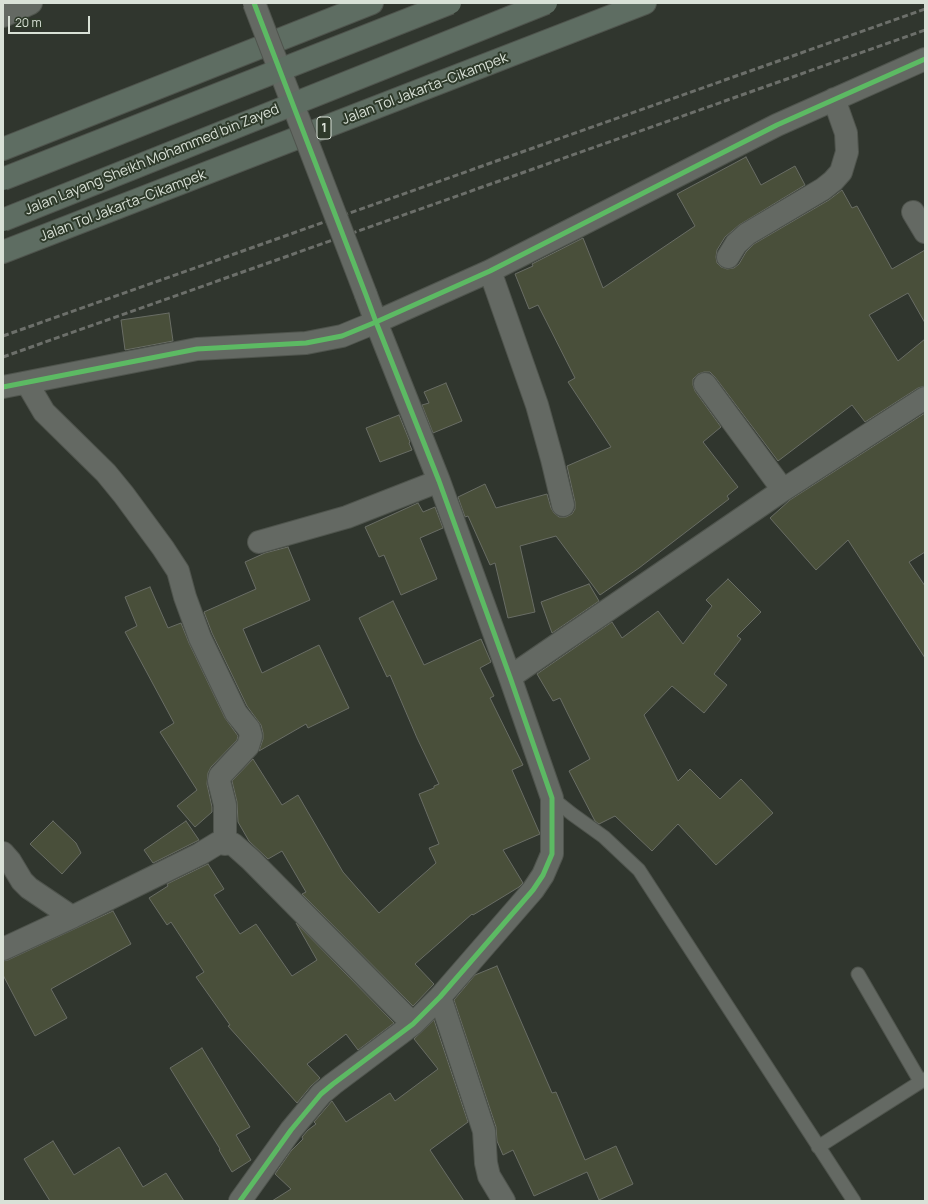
<!DOCTYPE html>
<meta charset="utf-8">
<style>
body{margin:0}
#map{position:relative;width:928px;height:1204px;overflow:hidden;background:#30362e;font-family:Manrope,sans-serif}
canvas{display:block}
.frame{position:absolute;inset:0;border:4px solid #d9e1d7;pointer-events:none}
.scale{position:absolute;left:8px;top:16px;width:82px;height:18px;box-sizing:border-box;border:2px solid #d9e1d7;border-top:0;padding-left:5px;font-size:12px;line-height:14px;white-space:nowrap;color:#d9e1d7;-webkit-text-stroke:3px #2e3a2a;paint-order:stroke}
</style>
<div id="map">
<canvas width="928" height="1204"></canvas>
<div class="frame"></div>
<div class="scale">20 m</div>
</div>
<script>
const c = document.querySelector('canvas').getContext('2d');
c.lineJoin = 'round';
function fillPath(path, color) {
  c.fillStyle = color;
  c.fill(path, 'evenodd');
}
function shape(rows) {
  const path = new Path2D();
  for (const r of rows) {
    path.moveTo(r[0], r[1]);
    for (let i = 2; i < r.length; i += 2) path.lineTo(r[i], r[i + 1]);
  }
  return path;
}
function trace(path, color, width, dash) {
  c.strokeStyle = color;
  c.lineWidth = width;
  c.lineCap = dash ? 'butt' : 'round';
  c.setLineDash(dash || []);
  c.stroke(path);
}
function drawText(font, color, halo, rows, align = 'center') {
  c.font = font + ' Manrope,sans-serif';
  c.lineWidth = 4;
  c.setLineDash([]);
  c.textBaseline = 'middle';
  c.strokeStyle = halo;
  c.fillStyle = color;
  for (const [text, x, y, turn = 0] of rows) {
    c.save();
    c.translate(x, y);
    c.rotate((+turn || 0) * Math.PI / 180);
    c.textAlign = isNaN(turn) ? turn : align;
    if (halo) c.strokeText(text, 0, 0);
    c.fillText(text, 0, 0);
    c.restore();
  }
}
const building = shape([
 [746,157,761,185,795,166,805,185,739,225,725,237,717,250,716,257,717,263,721,267,727,269,734,268,739,264,746,252,754,244,829,200,842,190,852,208,857,206,892,269,925,250,925,323,908,293,869,315,898,361,925,339,925,386,918,388,865,422,852,405,778,461,715,377,710,372,704,372,698,374,693,379,693,385,695,391,721,427,703,442,738,487,727,496,729,499,639,568,600,595,556,536,520,546,535,612,508,618,495,563,490,565,468,516,465,517,458,497,485,484,496,508,547,494,551,508,554,513,559,517,566,517,572,514,575,509,575,502,567,466,611,447,568,382,575,378,538,305,529,309,515,274,533,266,532,264,583,238,603,288,695,226,677,194,746,157],
 [169,313,173,341,125,350,121,320,169,313],
 [446,383,462,421,433,433,422,405,429,403,424,392,446,383],
 [925,413,925,552,909,562,925,586,925,658,848,540,816,570,770,518,790,500,925,413],
 [399,415,410,442,409,443,412,450,380,462,366,428,399,415],
 [418,503,423,512,435,507,443,528,420,538,437,579,401,595,384,555,379,557,365,527,418,503],
 [288,547,310,600,243,629,262,673,319,645,349,708,308,728,306,724,259,751,263,739,263,733,261,725,247,706,212,633,204,612,256,589,245,562,265,553,288,547],
 [728,579,761,612,737,636,741,639,714,674,727,685,704,713,672,686,644,715,678,781,690,769,720,799,741,779,773,813,716,865,678,824,652,851,615,816,599,824,595,821,569,771,590,759,560,698,553,701,537,674,612,622,622,638,658,611,683,644,712,606,706,600,728,579],
 [589,584,599,601,552,633,541,602,589,584],
 [150,587,168,628,181,623,189,643,225,718,238,736,237,740,211,767,208,773,207,784,212,807,212,812,195,827,177,806,197,790,160,732,174,723,125,632,137,626,125,597,150,587],
 [393,601,424,665,481,639,491,662,480,668,494,696,490,698,523,765,512,770,540,834,503,850,523,883,519,887,473,915,472,914,415,964,434,984,413,1006,302,894,306,892,282,851,268,859,249,841,238,822,237,802,232,781,253,759,282,805,298,795,343,872,379,913,436,863,429,848,439,844,419,794,434,788,434,786,439,784,417,738,390,675,387,677,359,618,393,601],
 [53,821,76,843,81,853,62,874,30,844,53,821],
 [186,821,199,840,153,863,144,850,186,821],
 [208,864,224,889,214,895,240,934,256,924,292,976,317,960,296,923,394,1023,358,1050,346,1034,307,1064,320,1078,311,1086,297,1103,228,1026,230,1025,196,977,204,972,171,922,167,925,149,898,168,886,167,884,208,864],
 [113,911,131,944,51,989,67,1018,35,1036,3,975,3,961,8,960,113,911],
 [497,966,552,1093,556,1092,585,1160,616,1146,633,1184,599,1200,587,1172,534,1196,513,1150,503,1155,497,1141,496,1127,454,1000,475,975,497,966],
 [434,1020,468,1122,430,1150,464,1201,272,1201,291,1189,275,1174,291,1151,303,1139,302,1137,308,1130,316,1124,314,1122,332,1101,346,1122,390,1093,395,1101,438,1069,414,1039,434,1020],
 [202,1048,250,1127,236,1135,251,1160,232,1172,219,1150,220,1149,170,1068,202,1048],
 [53,1141,74,1175,119,1147,143,1187,166,1173,184,1201,50,1201,24,1159,53,1141]
]);
const lane = shape([
 [552,798,572,814,604,837,639,870,854,1201],
 [858,974,920,1081],
 [818,1147,925,1079]
]);
const street = shape([
 [3,16,31,3],
 [913,212,925,232],
 [728,257,736,244,747,234,823,189,833,181,841,172,847,152,846,133,834,99],
 [490,271,537,405,552,459,563,505],
 [27,383,44,412,106,473,124,495,163,548,178,571,185,597,200,638,236,713,249,729,251,736,248,746,220,776,219,781,225,805,225,844],
 [705,384,783,490],
 [3,387,197,349,306,343,342,336,376,322,490,271,777,125,925,59],
 [259,542,347,517,439,481],
 [510,677,783,490,925,398],
 [3,853,10,861,22,881,29,888,72,917],
 [3,949,72,917,200,854,218,843,233,844,251,860,413,1024],
 [440,997,484,1131,486,1163,489,1176,504,1201],
 [240,1201,291,1130,321,1094,333,1084,413,1024,440,997,533,890,543,875,552,854,552,798,510,677,439,481,376,322,366,295]
]);
const highway = shape([
 [3,149,372,3],
 [3,252,645,3]
]);
const rail = shape([
 [3,336,925,9],
 [3,357,925,30]
]);
const streetBridge = shape([
 [254,3,366,295]
]);
const highwayBridge = shape([
 [3,179,450,3],
 [3,220,546,3]
]);
const cycleway = shape([
 [3,387,197,349,306,343,342,336,376,322,490,271,777,125,925,59],
 [240,1201,291,1130,321,1094,333,1084,413,1024,440,997,533,890,543,875,552,854,552,798,510,677,439,481,376,322,366,295,254,3]
]);
const shields = [
 [324,128,14]
];
const shieldNames = [
 ["1",324,128]
];
const streetNames = [
 ["Jalan Tol Jakarta–Cikampek",425,89,-21],
 ["Jalan Layang Sheikh Mohammed bin Zayed",152,160,-22],
 ["Jalan Tol Jakarta–Cikampek",123,206,-21]
];
fillPath(building, '#494f3a');
trace(building, '#696d65', 1);
trace(lane, '#4f544d', 15);
trace(street, '#4f544d', 24);
trace(highway, '#4f544d', 24);
trace(lane, '#646963', 13);
trace(street, '#646963', 22);
trace(highway, '#5e6d62', 22);
trace(rail, '#6c6f6a', 3, [6, 3]);
trace(streetBridge, '#4f544d', 24, []);
trace(highwayBridge, '#4f544d', 24, []);
trace(streetBridge, '#646963', 22);
trace(highwayBridge, '#5e6d62', 22);
trace(cycleway, '#5cba63', 5);
for (const [x, y, w] of shields) {
  const box = new Path2D();
  box.roundRect(x - w / 2, y - 11, w, 22, 3);
  c.fillStyle = '#2e3a2a';
  c.fill(box);
  trace(box, '#d9e1d7', 1);
}
drawText('bold 13px', '#d9e1d7', null, shieldNames);
drawText('14px', '#d9e1d7', '#2e3a2a', streetNames);
</script>
